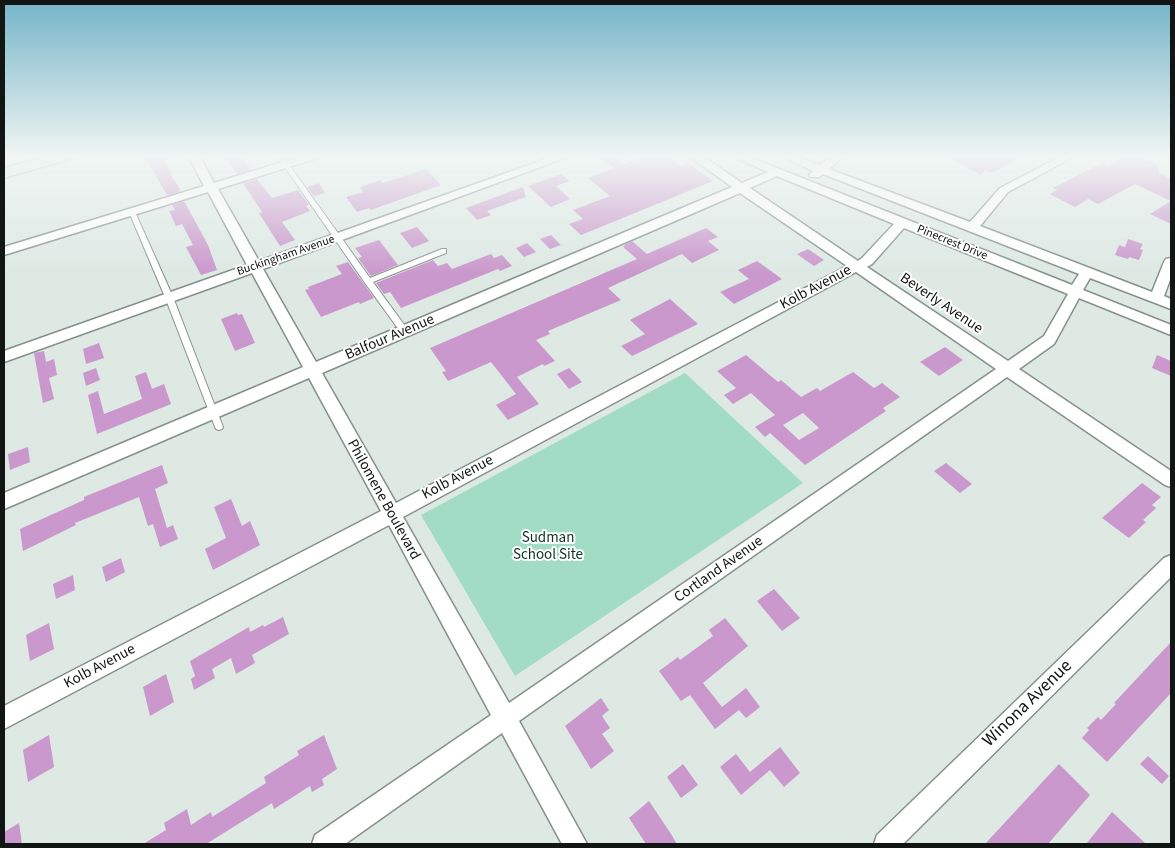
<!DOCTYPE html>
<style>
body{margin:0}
#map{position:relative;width:1175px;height:848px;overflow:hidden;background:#dee9e4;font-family:"Source Sans 3",sans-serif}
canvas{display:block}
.frame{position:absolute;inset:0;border:5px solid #111513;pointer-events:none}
</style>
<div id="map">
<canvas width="1175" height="848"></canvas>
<div class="frame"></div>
</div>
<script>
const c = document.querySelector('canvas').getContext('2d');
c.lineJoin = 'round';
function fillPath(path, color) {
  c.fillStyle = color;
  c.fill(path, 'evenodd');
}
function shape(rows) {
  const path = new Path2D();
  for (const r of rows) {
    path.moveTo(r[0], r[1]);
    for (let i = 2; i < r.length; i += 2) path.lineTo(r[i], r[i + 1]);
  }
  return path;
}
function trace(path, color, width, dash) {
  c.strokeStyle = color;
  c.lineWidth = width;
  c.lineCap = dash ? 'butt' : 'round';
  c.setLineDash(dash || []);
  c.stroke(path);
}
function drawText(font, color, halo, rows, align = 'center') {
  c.font = font + ' "Source Sans 3",sans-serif';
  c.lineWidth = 4;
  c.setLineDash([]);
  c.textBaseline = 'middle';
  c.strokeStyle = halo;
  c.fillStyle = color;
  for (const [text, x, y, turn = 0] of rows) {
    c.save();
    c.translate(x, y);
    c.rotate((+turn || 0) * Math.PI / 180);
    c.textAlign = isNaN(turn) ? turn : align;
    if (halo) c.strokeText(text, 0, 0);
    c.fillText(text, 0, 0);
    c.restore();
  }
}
const green = shape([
 [685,373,803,483,515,676,421,515]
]);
const building = shape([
 [144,155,162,155,172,173,170,173,180,189,179,192,167,195],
 [223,155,241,155,251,170,237,174],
 [596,155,614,155,625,164,647,155,666,155,681,166,688,163,713,181,581,235,569,224,583,219,573,210,610,196,588,178,614,168],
 [945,155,1027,155,991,173,985,170,981,175],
 [1129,155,1141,155,1142,160,1158,163,1160,173,1171,179,1171,224,1150,214,1171,201,1135,184,1098,204,1088,199,1075,207,1050,194,1057,190,1053,188,1102,163,1108,166],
 [426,169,441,185,371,210,369,208,357,212,346,197,363,192,360,187,380,180,383,183],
 [561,174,570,181,556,186,570,199,551,207,528,186],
 [257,179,272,198,298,190,309,205,306,206,310,211,282,222,295,240,280,246,264,221,259,213,262,212,243,183],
 [319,183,325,193,314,196,307,187],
 [523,187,526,197,487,211,491,215,477,220,466,208],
 [184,201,208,245,217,270,201,275,186,247,193,245,182,224,176,226,169,211,175,210,172,205],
 [417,227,429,241,412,248,400,233],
 [706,228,718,237,708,241,719,250,692,263,682,254,608,288,621,300,548,331,550,334,536,340,555,361,544,366,543,364,517,377,539,404,508,420,496,405,516,394,491,362,448,381,442,372,446,371,430,348,637,259,623,247,626,244,632,241,647,254],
 [551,235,561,245,550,249,540,239],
 [1128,239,1143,244,1140,249,1143,250,1139,260,1129,257,1128,259,1115,255,1119,245,1125,247],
 [379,240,398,265,371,276,358,258,362,257,355,248],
 [527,243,536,252,524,257,516,248],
 [808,249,824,260,814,266,797,254],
 [491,254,494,258,502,255,512,266,500,271,498,269,401,308,390,292,384,294,376,283,433,260,438,266,447,263,452,269],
 [757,261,782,279,734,304,720,292,749,279,738,270],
 [348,262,374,298,360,304,359,302,321,317,305,290,309,289,308,287,342,274,336,266],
 [670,299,698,324,632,356,621,346,645,334,630,320],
 [237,313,238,315,242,314,255,343,235,351,221,319],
 [99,343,104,358,86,364,83,349],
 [945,347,963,360,939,376,920,362],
 [44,351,46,362,54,359,57,375,49,378,54,399,43,403,34,353],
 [746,355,778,382,781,380,801,397,817,388,820,391,853,372,874,388,882,383,900,397,883,408,886,411,805,465,770,433,765,437,755,427,775,415,751,393,733,404,724,395,736,388,717,371],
 [803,413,819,428,799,440,783,425],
 [1157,355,1171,361,1171,376,1152,368],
 [96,368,100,380,86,386,83,373],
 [569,368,582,382,569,389,557,374],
 [146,372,152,389,164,384,171,404,97,434,88,395,98,391,104,414,142,399,135,376],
 [28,447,30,462,10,470,8,454],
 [946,463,972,484,960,493,934,471],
 [162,465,168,483,155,489,167,528,173,525,178,539,160,547,153,524,148,526,139,497,75,523,76,525,23,551,20,529,84,500,84,497],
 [1142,483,1161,497,1152,505,1156,508,1143,520,1146,522,1129,538,1102,518],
 [231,499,242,526,250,521,260,545,213,570,205,549,226,538,214,507],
 [121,558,125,572,106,582,102,567],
 [73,575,75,590,56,599,53,584],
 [774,589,800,618,782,631,757,601],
 [283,617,289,634,252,655,255,663,236,674,231,658,212,669,215,678,194,690,191,679,195,676,190,661,249,627,250,632,263,625,264,627],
 [725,618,748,646,703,683,722,707,746,688,760,707,746,718,739,710,715,729,690,695,681,701,659,671,678,657,680,660,713,636,709,630],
 [49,623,54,649,30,661,26,635],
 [1171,642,1171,693,1107,762,1082,738,1089,730,1087,728,1098,717,1101,720,1116,704,1114,703],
 [166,674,174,702,150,716,143,687],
 [601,698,609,710,602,716,610,728,602,734,614,751,591,769,565,726],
 [49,735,54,767,28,782,23,750],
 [324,735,337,769,322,779,324,785,312,792,310,786,274,809,272,803,206,844,143,844,166,830,164,823,187,809,191,825,211,812,212,817,266,783,264,777,299,755,297,751],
 [780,747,800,773,784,787,770,770,741,795,720,767,736,754,750,772],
 [1148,756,1169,776,1162,784,1140,764],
 [683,764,698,785,681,798,667,777],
 [1059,764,1090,795,1048,844,985,844],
 [649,801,671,834,677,844,646,844,629,818],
 [1112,812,1146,844,1086,844],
 [19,823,22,844,4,844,4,832]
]);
const lane = shape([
 [283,158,285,159,370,278,442,249,446,249,446,253,373,282,408,330,409,332,408,334,402,334,365,283,280,160,283,158],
 [132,210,135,212,173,297,223,427,222,429,219,430,216,429,215,427,165,297,129,212,132,210]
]);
const street = shape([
 [188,155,199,155,214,183,305,155,322,155,321,157,218,189,259,261,557,155,573,155,263,269,316,362,732,187,688,155,701,155,742,183,768,172,729,155,744,155,1072,285,1079,274,823,174,819,177,811,177,809,175,813,171,778,155,793,155,820,165,832,155,844,155,829,169,970,222,1000,188,1063,155,1077,155,1008,192,980,226,1152,292,1164,262,1166,259,1171,258,1171,277,1164,296,1171,299,1171,309,1090,278,1083,290,1171,325,1171,335,1079,298,1054,344,1019,369,1171,471,1171,487,1165,485,1007,377,519,721,587,844,562,844,502,733,345,844,312,844,315,835,491,715,389,525,4,729,4,706,381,511,309,378,4,509,4,493,303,367,252,273,4,362,4,351,247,265,208,192,4,255,4,247,204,186,188,155],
 [777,176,894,224,862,258,858,261,750,188,777,176],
 [740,193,847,266,396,503,322,373,740,193],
 [904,228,1068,294,1044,336,1008,361,867,267,872,264,904,228],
 [856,272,996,369,509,703,403,517,856,272],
 [1171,555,1171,577,903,844,874,844,877,835,1164,558,1171,555]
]);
const secondary = shape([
 [50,155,77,155,75,158,4,178,4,168,50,155]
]);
const farStreetnames = [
 ["Pinecrest Drive",952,243,22],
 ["Buckingham Avenue",286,256,-19]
];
const streetNames = [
 ["Kolb Avenue",816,288,-28],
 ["Beverly Avenue",941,304,34],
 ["Balfour Avenue",390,338,-23],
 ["Kolb Avenue",458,478,-28],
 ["Philomene Boulevard",383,500,61],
 ["Cortland Avenue",719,570,-35],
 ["Kolb Avenue",100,667,-28]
];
const parkNames = [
 ["Sudman",548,539],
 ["School Site",548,556]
];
const nearStreetnames = [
 ["Winona Avenue",1028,704,-44]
];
fillPath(green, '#a2dcc4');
fillPath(building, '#ca98cc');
trace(lane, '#86908b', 2);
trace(street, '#86908b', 3);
trace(secondary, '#86908b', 2);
fillPath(lane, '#fff');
fillPath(street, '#fff');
fillPath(secondary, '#d2ece2');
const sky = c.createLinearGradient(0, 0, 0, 274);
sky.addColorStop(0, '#74b4c8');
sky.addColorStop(0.57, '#f0f5f3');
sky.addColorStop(1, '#f0f5f300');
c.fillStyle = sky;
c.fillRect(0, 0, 1175, 274);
drawText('12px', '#111513', '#fff', farStreetnames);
drawText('15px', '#111513', '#fff', streetNames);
drawText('15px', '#0e3326', '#fff', parkNames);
drawText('18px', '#111513', '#fff', nearStreetnames);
</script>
